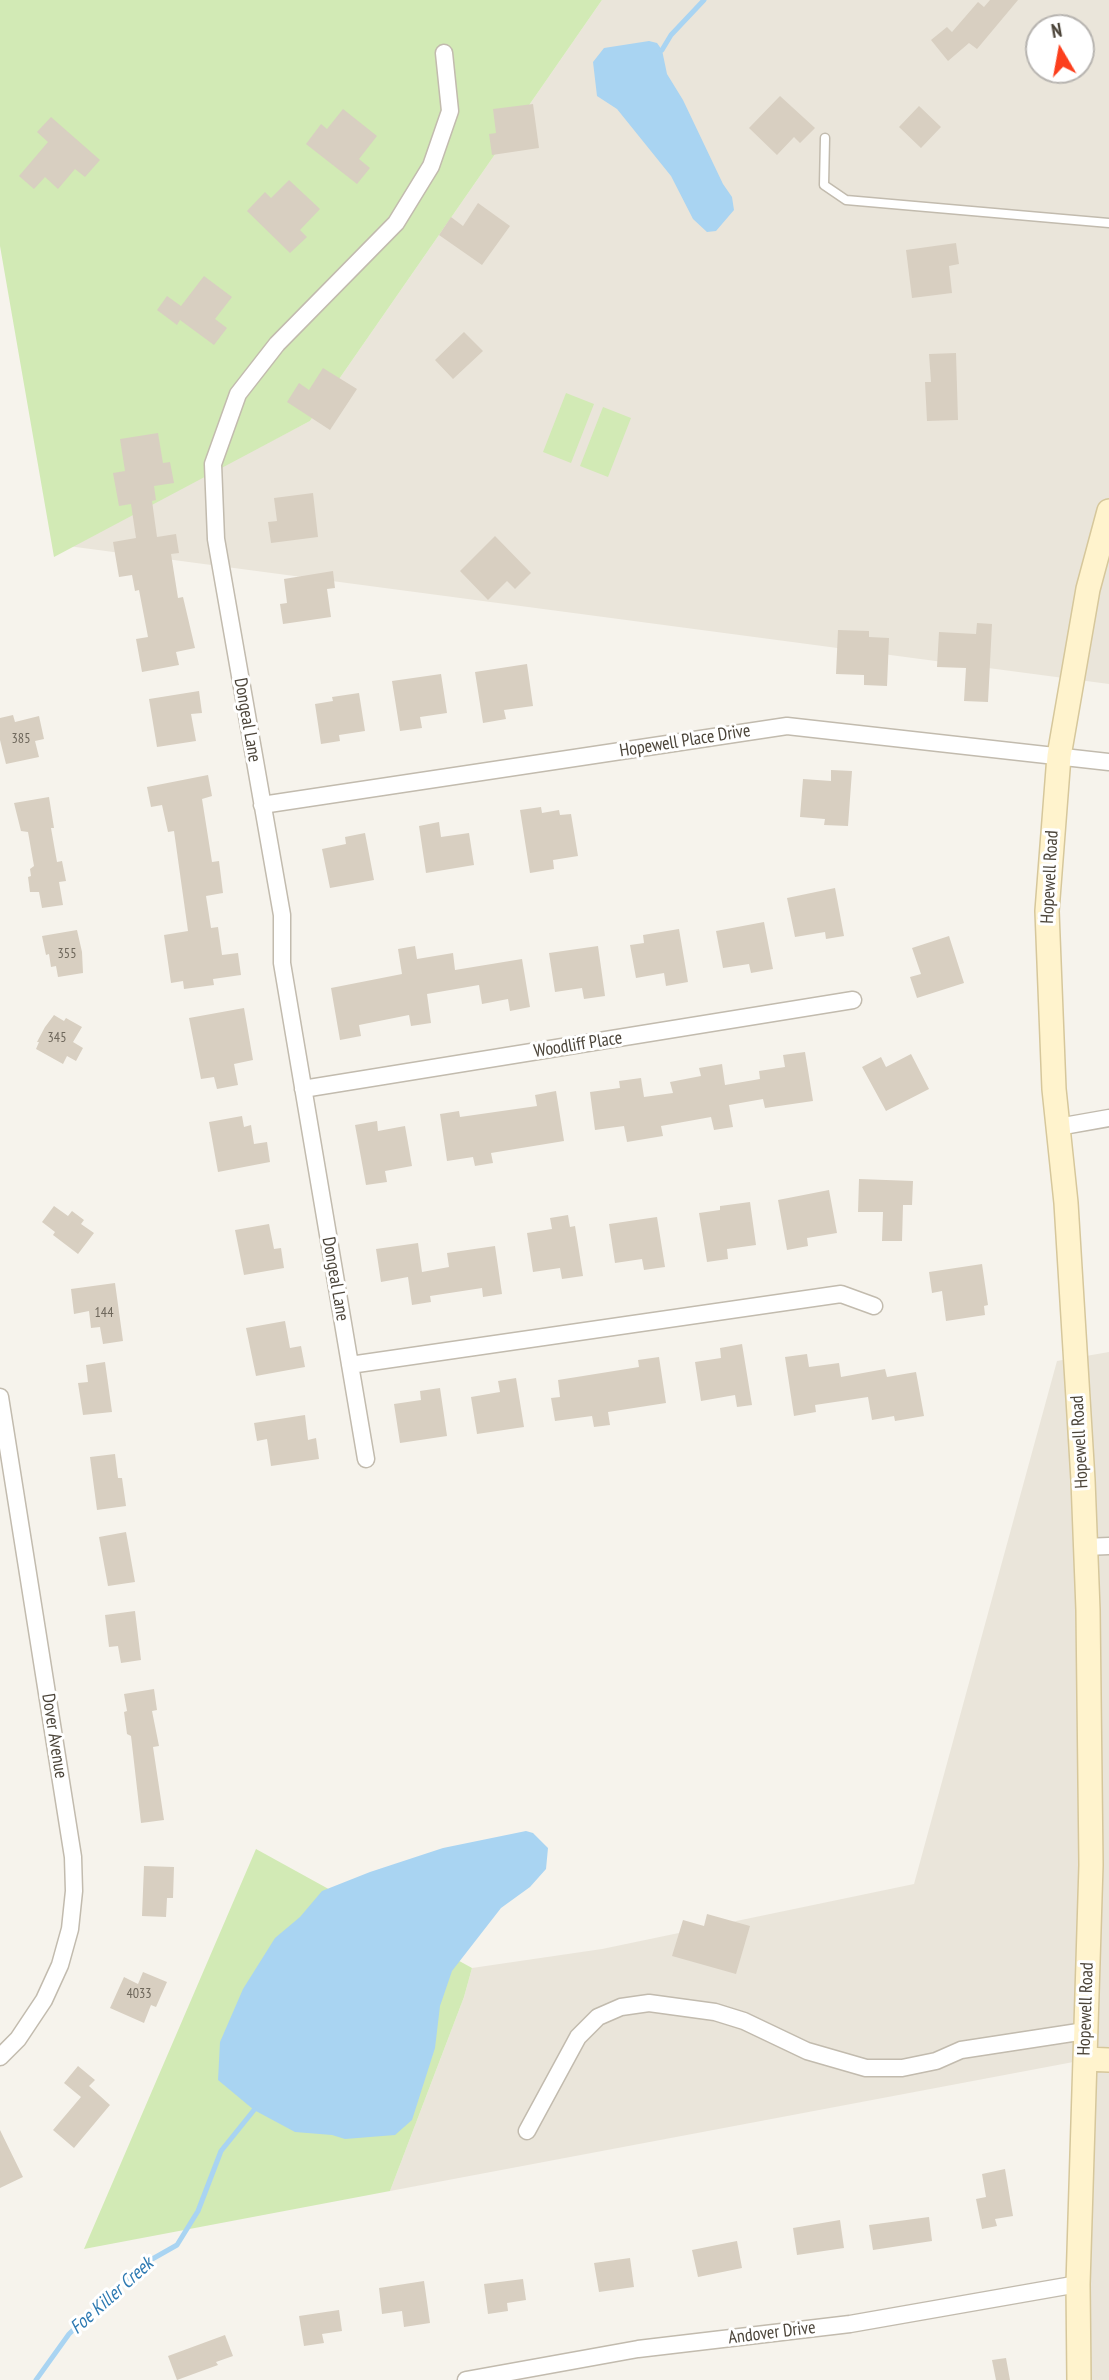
<!DOCTYPE html>
<style>
body{margin:0}
#map{position:relative;width:1109px;height:2380px;overflow:hidden;background:#f6f3ec;font-family:"PT Sans Narrow",sans-serif}
canvas{display:block}
.north{position:absolute;left:1025px;top:14px;width:70px;height:70px;box-sizing:border-box;background:#fff;border:2px solid #b7b4b0;border-radius:50%;rotate:350deg;font-size:19px;font-weight:700;line-height:28px;text-align:center;color:#4b4439}
.north::after{content:'';display:block;margin:auto;width:24px;height:32px;background:#fc3f1d;clip-path:polygon(50% 0,100% 100%,50% 72%,0 100%)}
</style>
<div id="map">
<canvas width="1109" height="2380"></canvas>
<div class="north">N</div>
</div>
<script>
const c = document.querySelector('canvas').getContext('2d');
c.lineJoin = 'round';
function fillPath(path, color) {
  c.fillStyle = color;
  c.fill(path, 'evenodd');
}
function shape(rows) {
  const path = new Path2D();
  for (const r of rows) {
    path.moveTo(r[0], r[1]);
    for (let i = 2; i < r.length; i += 2) path.lineTo(r[i], r[i + 1]);
  }
  return path;
}
function trace(path, color, width, dash) {
  c.strokeStyle = color;
  c.lineWidth = width;
  c.lineCap = dash ? 'butt' : 'round';
  c.setLineDash(dash || []);
  c.stroke(path);
}
function drawText(font, color, halo, rows, align = 'center') {
  c.font = font + ' "PT Sans Narrow",sans-serif';
  c.lineWidth = 6;
  c.setLineDash([]);
  c.textBaseline = 'middle';
  c.strokeStyle = halo;
  c.fillStyle = color;
  for (const [text, x, y, turn = 0] of rows) {
    c.save();
    c.translate(x, y);
    c.rotate((+turn || 0) * Math.PI / 180);
    c.textAlign = isNaN(turn) ? turn : align;
    if (halo) c.strokeText(text, 0, 0);
    c.fillText(text, 0, 0);
    c.restore();
  }
}
const residential = shape([
 [602,0,1109,0,1109,684,68,546,310,421],
 [1039,28,1081,28,1081,70,1039,70],
 [1109,1352,1109,2380,1073,2380,1084,2060,390,2191,464,1997,472,1968,602,1949,914,1884,1057,1361]
]);
const green = shape([
 [0,0,602,0,310,421,54,557,0,246],
 [566,393,594,404,571,463,543,452],
 [603,407,631,418,608,477,580,466],
 [256,1849,472,1968,464,1997,390,2191,84,2249]
]);
const water = shape([
 [649,41,657,43,662,50,667,74,683,100,723,184,732,197,734,210,716,231,707,232,693,219,671,176,617,109,597,96,593,62,604,48],
 [526,1831,533,1833,548,1848,546,1869,530,1887,501,1908,452,1971,440,2006,435,2048,412,2120,395,2135,345,2139,332,2135,295,2132,254,2110,218,2080,220,2042,243,1989,275,1938,300,1917,322,1891,370,1872,443,1848]
]);
const stream = shape([
 [662,50,671,35,704,0],
 [36,2380,69,2334,104,2300,147,2262,177,2245,198,2211,221,2151,254,2110]
]);
const building = shape([
 [990,0,1018,0,977,49,969,43,948,61,931,40,947,27,952,32,978,2,984,7],
 [780,96,815,128,800,143,794,137,777,155,749,128],
 [533,104,539,148,492,155,489,134,496,133,493,109],
 [919,106,941,127,921,148,899,127],
 [343,109,377,136,359,159,370,168,357,184,306,144,321,124,327,129],
 [51,117,100,160,85,177,75,169,58,189,45,177,34,189,19,176,48,142,37,132],
 [289,180,320,209,300,230,307,237,290,253,247,211,265,192,271,198],
 [478,203,510,226,482,265,439,235,451,217,463,226],
 [956,243,959,264,949,266,952,293,912,298,906,250],
 [204,276,232,297,215,319,227,328,214,345,180,320,177,325,157,310,167,296,181,306],
 [464,332,483,351,453,379,435,360],
 [956,353,958,420,927,421,925,382,931,382,929,354],
 [323,368,357,389,330,430,287,402,299,383,309,390],
 [158,433,163,463,170,462,174,483,154,486,156,500,152,501,157,537,176,534,179,553,171,554,178,598,183,597,195,648,176,652,179,665,142,672,136,639,148,637,139,590,135,591,132,575,119,577,113,542,136,538,131,504,119,506,113,473,125,471,120,439],
 [313,493,318,537,271,543,268,522,277,521,274,498],
 [495,536,531,573,515,589,507,581,488,600,460,571],
 [333,571,335,588,327,589,331,617,283,624,280,604,287,603,284,579],
 [977,623,992,624,988,702,964,701,966,668,937,667,939,632,976,634],
 [838,630,869,631,869,637,889,638,887,686,864,685,864,675,836,674],
 [527,664,533,706,504,710,506,719,483,723,475,672],
 [441,674,447,713,420,717,422,728,400,731,392,681],
 [199,691,202,713,191,714,196,741,157,747,149,699],
 [359,693,365,731,339,735,340,741,321,744,315,704,333,701,332,697],
 [13,715,15,722,39,716,44,739,35,741,39,757,6,764,0,740,0,718],
 [831,770,852,771,848,826,824,825,825,819,800,817,803,779,831,781],
 [208,775,212,796,202,799,212,862,219,861,223,893,206,896,211,928,218,927,222,955,238,953,241,975,213,979,214,985,184,989,183,981,171,983,164,935,188,931,174,831,168,832,162,805,151,807,147,787],
 [49,797,54,828,51,828,57,862,62,861,66,881,59,882,63,905,42,908,39,892,30,892,28,877,31,876,30,869,34,866,28,832,21,831,14,803],
 [541,807,542,813,559,810,560,815,571,814,578,856,553,860,554,869,530,873,520,810],
 [439,822,441,837,469,833,474,865,426,873,419,826],
 [365,833,374,880,330,888,322,849,346,844,345,837],
 [835,888,844,936,826,939,825,932,795,937,787,898],
 [764,922,773,969,751,973,749,964,723,968,716,931],
 [679,929,688,982,666,986,664,973,636,978,630,945,644,943,643,935],
 [77,930,82,952,83,973,58,977,56,966,51,967,49,954,46,955,42,936],
 [949,936,964,983,917,998,910,977,921,974,912,948],
 [415,946,417,959,453,953,455,970,522,959,530,1007,510,1011,508,999,482,1004,479,985,427,994,431,1023,411,1026,409,1015,359,1025,361,1036,340,1040,331,988,402,974,398,949],
 [598,946,605,996,584,999,582,988,555,992,549,953],
 [244,1008,253,1060,234,1064,238,1085,217,1089,214,1077,201,1079,189,1018],
 [54,1015,64,1021,66,1018,82,1027,73,1042,83,1048,76,1061,67,1056,63,1064,36,1049,39,1042,37,1042,45,1027],
 [805,1052,813,1101,765,1108,763,1099,729,1105,733,1127,714,1130,711,1117,661,1126,663,1136,627,1142,624,1126,595,1130,590,1092,620,1088,619,1081,641,1078,644,1097,673,1093,670,1082,701,1076,699,1068,722,1064,725,1085,760,1079,759,1071,785,1067,783,1055],
 [911,1054,929,1089,886,1111,862,1067,881,1057,886,1067],
 [556,1091,564,1141,491,1153,493,1163,475,1166,473,1157,447,1161,440,1114,459,1111,460,1117,537,1106,535,1095],
 [242,1116,244,1127,251,1125,254,1144,267,1142,270,1162,218,1172,209,1122],
 [377,1121,378,1131,405,1126,412,1166,385,1171,387,1182,366,1185,355,1125],
 [859,1179,913,1181,912,1205,903,1205,902,1241,882,1241,883,1212,858,1212],
 [829,1190,837,1233,807,1238,808,1246,787,1250,778,1200],
 [750,1202,756,1245,727,1249,728,1259,707,1262,699,1213,720,1210,720,1206],
 [54,1206,68,1216,72,1211,84,1220,81,1224,94,1233,78,1254,53,1235,55,1232,42,1222],
 [568,1215,570,1227,575,1226,583,1276,562,1279,560,1268,533,1272,527,1233,552,1229,550,1218],
 [657,1217,665,1267,644,1270,642,1259,615,1263,609,1224],
 [269,1224,274,1249,281,1248,284,1268,244,1275,235,1230],
 [418,1243,422,1272,449,1267,447,1253,495,1246,502,1294,483,1297,482,1288,430,1296,431,1302,412,1305,408,1277,381,1282,376,1249],
 [982,1264,988,1305,984,1306,985,1315,946,1321,942,1291,932,1293,929,1272],
 [115,1283,123,1341,103,1344,100,1327,91,1328,89,1311,74,1314,71,1289],
 [285,1321,290,1348,301,1346,305,1367,256,1376,246,1328],
 [742,1344,752,1405,737,1407,735,1395,701,1401,695,1362,721,1358,720,1348],
 [807,1354,809,1367,839,1363,841,1377,885,1369,887,1377,916,1372,924,1416,895,1421,894,1416,872,1420,868,1397,815,1405,816,1412,794,1416,785,1357],
 [659,1357,666,1403,608,1412,610,1425,594,1427,592,1416,555,1421,551,1398,560,1397,558,1380,639,1367,638,1360],
 [105,1362,112,1412,83,1415,78,1383,88,1382,86,1365],
 [516,1378,524,1427,477,1434,471,1397,500,1392,498,1381],
 [440,1388,447,1436,400,1443,394,1404,421,1400,420,1391],
 [305,1415,308,1440,316,1438,319,1459,271,1466,267,1439,257,1441,254,1423],
 [115,1454,118,1478,122,1478,126,1506,97,1510,90,1457],
 [126,1532,135,1582,108,1586,99,1537],
 [135,1611,141,1660,121,1663,118,1646,109,1647,105,1615],
 [154,1689,157,1710,152,1711,159,1746,153,1747,164,1820,141,1823,131,1736,127,1734,124,1712,127,1711,124,1694],
 [144,1866,174,1867,173,1898,167,1898,166,1917,142,1916],
 [707,1914,750,1926,736,1974,672,1956,683,1920,704,1926],
 [143,1972,167,1982,156,2007,151,2005,144,2023,110,2008,124,1977,138,1984],
 [78,2066,95,2080,89,2086,110,2105,74,2148,53,2130,81,2097,64,2083],
 [0,2130,23,2177,0,2188],
 [1005,2169,1013,2216,995,2219,997,2226,982,2229,976,2199,986,2197,982,2174],
 [929,2217,932,2241,873,2250,869,2225],
 [840,2220,844,2248,797,2255,793,2228],
 [737,2241,742,2268,698,2277,692,2250],
 [630,2258,634,2287,599,2292,594,2263],
 [523,2279,526,2300,507,2303,508,2311,488,2314,484,2284],
 [424,2281,430,2323,404,2327,402,2311,382,2314,379,2288],
 [339,2310,342,2331,322,2334,324,2343,304,2346,299,2316],
 [225,2335,233,2356,216,2362,218,2365,177,2380,168,2356],
 [1006,2358,1010,2380,996,2380,992,2360]
]);
const lane = shape([
 [825,138,824,185,846,200,1109,223]
]);
const street = shape([
 [262,805,787,726,1109,762],
 [303,1089,853,1000],
 [1058,1127,1109,1118],
 [350,1365,841,1294,874,1306],
 [0,1397,73,1857,74,1891,70,1929,60,1965,44,2000,18,2039,0,2057],
 [366,1459,282,963,282,915,216,539,213,464,238,394,277,344,396,223,431,166,450,111,444,53],
 [1085,1547,1109,1546],
 [527,2131,578,2037,598,2017,621,2007,649,2003,715,2012,744,2021,807,2051,866,2068,902,2068,936,2061,961,2050,1085,2031],
 [466,2380,638,2349,850,2324,1078,2284]
]);
const secondary = shape([
 [1085,2059,1109,2060],
 [1079,2380,1078,2284,1091,1865,1088,1610,1083,1480,1066,1203,1054,1089,1047,911,1059,756,1088,589,1109,511]
]);
const numberNames = [
 ["385",21,739],
 ["355",67,954],
 ["345",57,1038],
 ["144",104,1313],
 ["4033",139,1994]
];
const streetNames = [
 ["Dongeal Lane",247,720,80],
 ["Hopewell Place Drive",685,741,-9],
 ["Hopewell Road",1050,877,-87],
 ["Woodliff Place",578,1045,-9],
 ["Dongeal Lane",335,1279,80],
 ["Hopewell Road",1080,1442,-93],
 ["Dover Avenue",54,1736,81],
 ["Hopewell Road",1086,2009,-88],
 ["Andover Drive",772,2333,-7]
];
const waterNames = [
 ["Foe Killer Creek",112,2296,-42]
];
fillPath(residential, '#eae5da');
fillPath(green, '#d2eab5');
fillPath(water, '#a9d4f2');
trace(stream, '#a9d4f2', 5);
fillPath(building, '#d8cfc1');
trace(lane, '#c2bbae', 11);
trace(street, '#c2bbae', 19);
trace(secondary, '#d6c79b', 26);
trace(lane, '#fff', 8);
trace(street, '#fff', 16);
trace(secondary, '#fff3cd', 23);
drawText('14px', '#6e675b', null, numberNames);
drawText('18px', '#4b4439', '#fff', streetNames);
drawText('italic 19px', '#2e7ab2', '#fff', waterNames);
</script>
